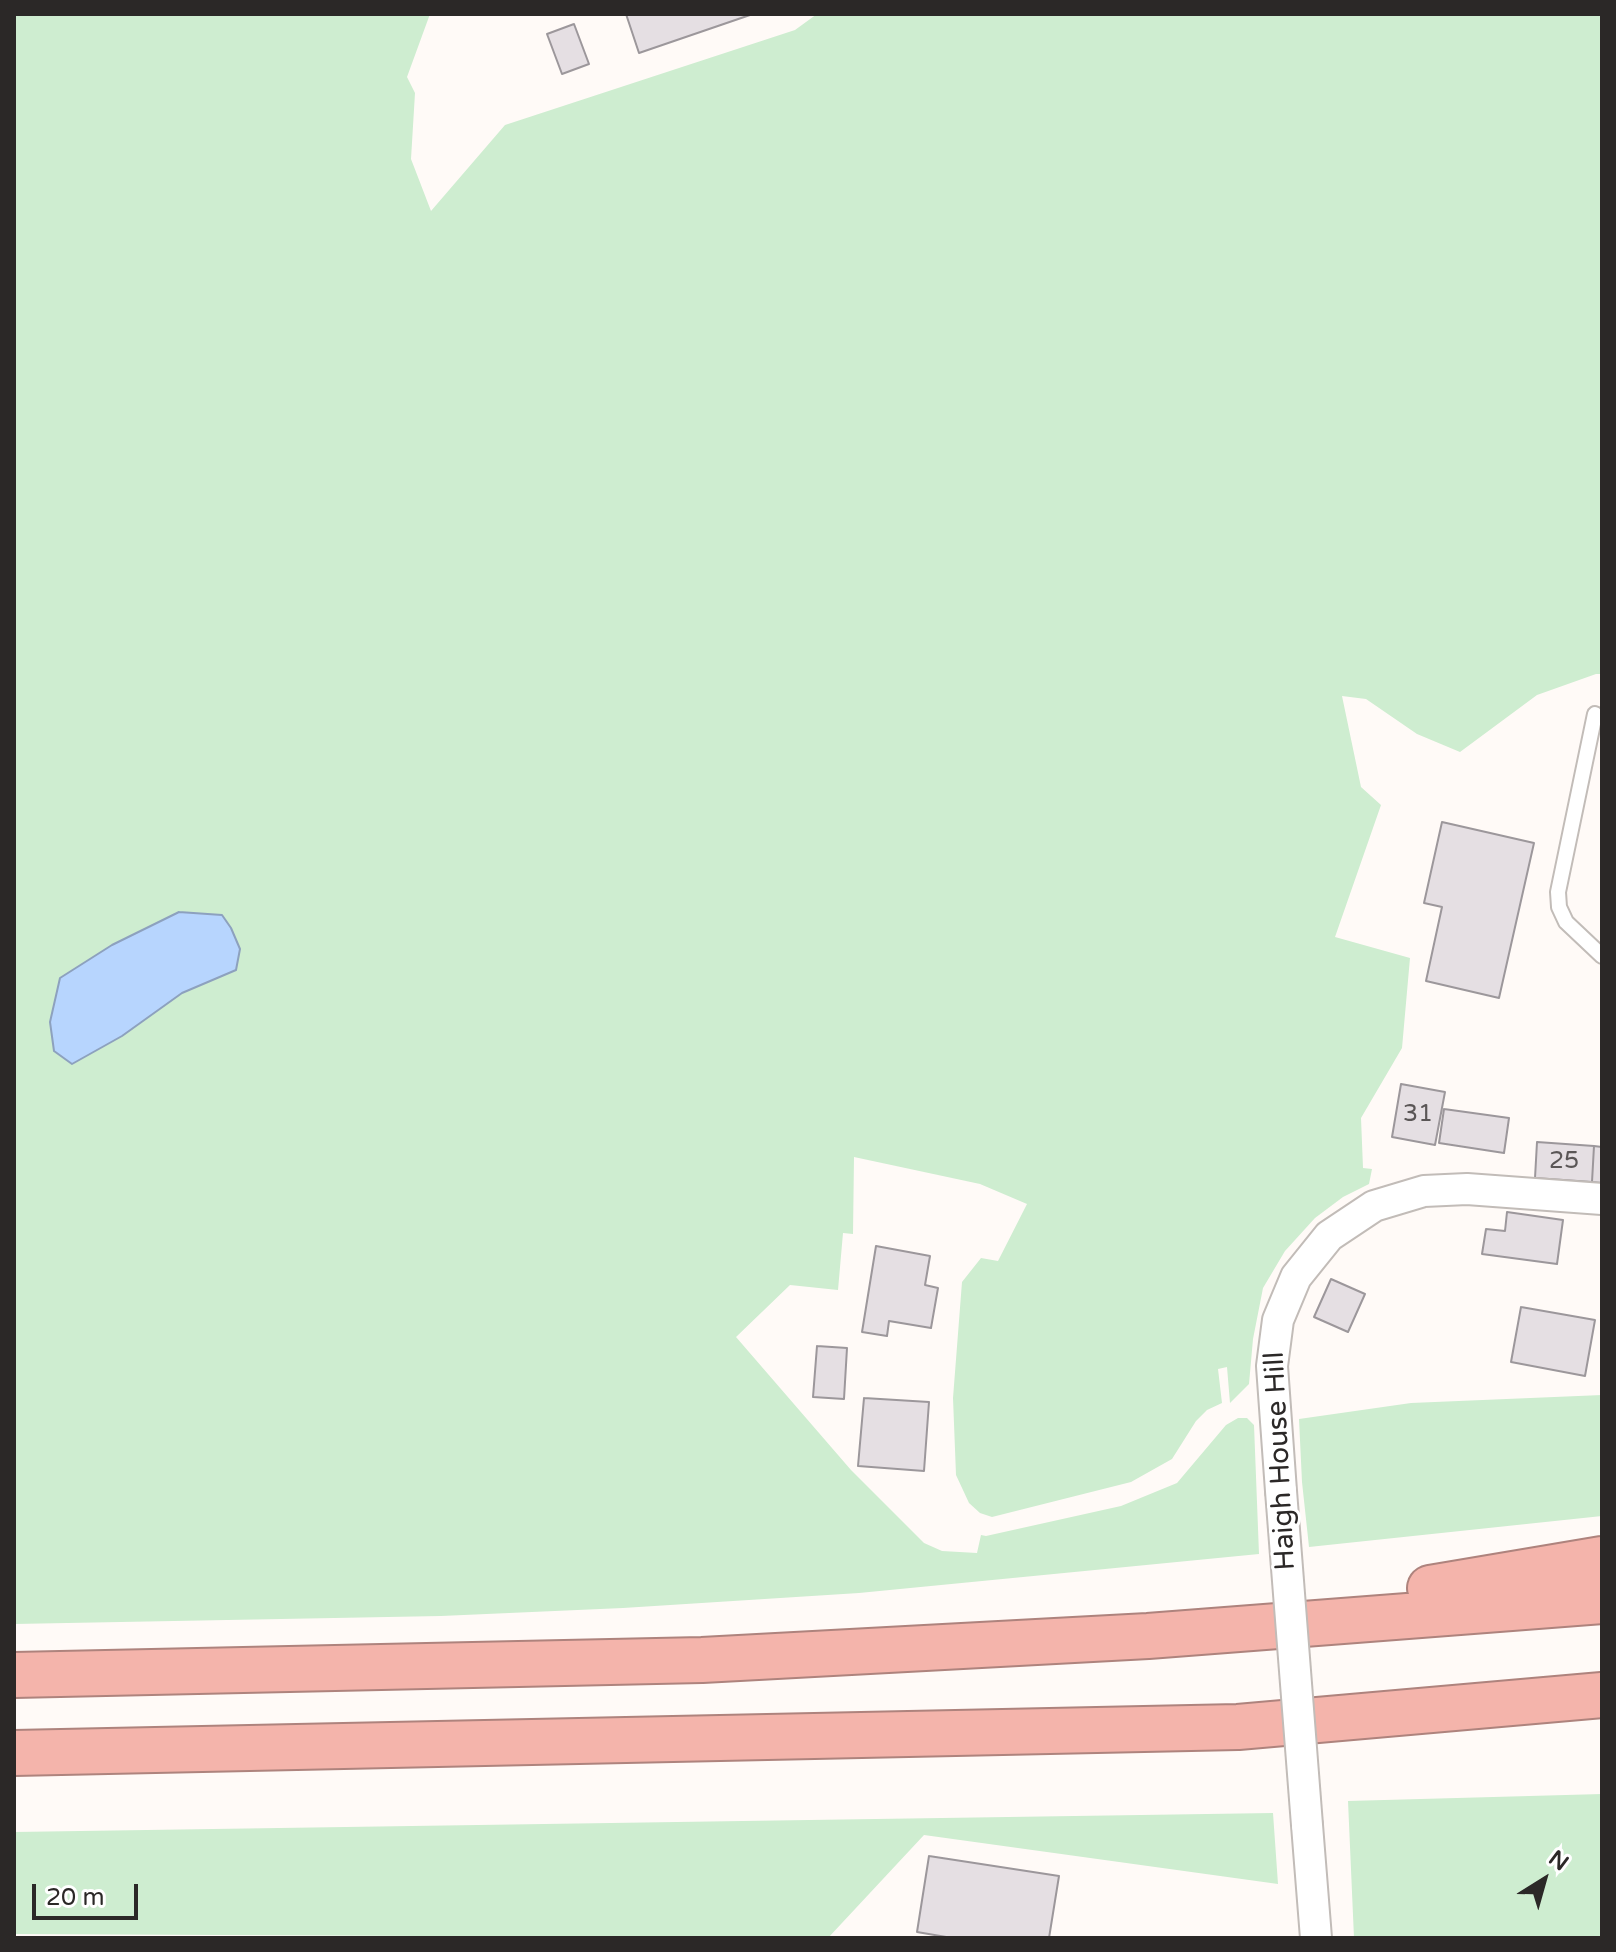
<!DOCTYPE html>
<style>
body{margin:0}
#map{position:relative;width:1616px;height:1952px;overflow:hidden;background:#fffaf7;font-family:"Varela Round",sans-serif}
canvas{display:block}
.frame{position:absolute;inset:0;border:16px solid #2b2827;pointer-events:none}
.north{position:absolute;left:1504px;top:1840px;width:80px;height:80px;-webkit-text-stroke:6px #fff;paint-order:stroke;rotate:37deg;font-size:22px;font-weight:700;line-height:32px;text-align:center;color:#2b2827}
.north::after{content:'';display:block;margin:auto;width:28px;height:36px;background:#2b2827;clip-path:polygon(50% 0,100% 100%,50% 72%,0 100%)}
.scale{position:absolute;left:32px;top:1884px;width:106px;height:36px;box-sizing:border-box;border:4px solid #2b2827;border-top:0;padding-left:10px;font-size:24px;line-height:28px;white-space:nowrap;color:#2b2827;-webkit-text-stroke:6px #fff;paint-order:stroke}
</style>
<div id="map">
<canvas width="1616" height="1952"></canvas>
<div class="frame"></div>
<div class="north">N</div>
<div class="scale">20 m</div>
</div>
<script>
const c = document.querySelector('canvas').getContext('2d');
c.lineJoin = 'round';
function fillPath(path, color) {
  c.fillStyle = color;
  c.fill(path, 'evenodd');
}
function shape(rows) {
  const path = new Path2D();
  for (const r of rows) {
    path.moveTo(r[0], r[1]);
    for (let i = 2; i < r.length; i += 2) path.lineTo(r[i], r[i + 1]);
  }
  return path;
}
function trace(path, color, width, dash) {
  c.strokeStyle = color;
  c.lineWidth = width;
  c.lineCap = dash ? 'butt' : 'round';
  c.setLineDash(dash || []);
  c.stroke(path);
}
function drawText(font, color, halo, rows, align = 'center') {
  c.font = font + ' "Varela Round",sans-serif';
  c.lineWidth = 6;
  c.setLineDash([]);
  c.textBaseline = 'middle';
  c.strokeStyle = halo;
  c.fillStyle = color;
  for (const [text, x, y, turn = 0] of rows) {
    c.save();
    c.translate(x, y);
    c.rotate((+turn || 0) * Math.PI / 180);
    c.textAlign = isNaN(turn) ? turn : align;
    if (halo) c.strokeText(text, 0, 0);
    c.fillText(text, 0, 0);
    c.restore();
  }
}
const green = shape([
 [14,14,430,14,407,77,415,93,411,159,431,211,505,125,795,30,817,14,1602,14,1602,674,1596,674,1537,695,1460,752,1417,734,1366,699,1342,696,1361,787,1381,805,1335,937,1410,958,1402,1048,1361,1118,1363,1168,1372,1169,1369,1184,1343,1197,1315,1218,1285,1251,1263,1288,1253,1339,1249,1384,1230,1403,1227,1367,1218,1369,1222,1403,1207,1410,1196,1421,1172,1459,1131,1482,992,1517,980,1513,969,1503,956,1475,953,1398,962,1282,981,1258,998,1261,1027,1204,980,1184,854,1157,853,1234,843,1233,838,1290,790,1285,736,1337,851,1470,924,1543,942,1551,977,1553,981,1535,986,1536,1121,1506,1177,1483,1226,1425,1238,1418,1247,1418,1254,1425,1259,1554,859,1593,623,1608,441,1616,14,1624],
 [179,912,222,915,236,970,182,993,122,1036,112,945],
 [1602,1395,1602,1516,1309,1547,1302,1482,1299,1419,1411,1403],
 [1602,1794,1602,1938,1354,1938,1348,1801],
 [1273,1813,1278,1884,924,1835,828,1938,14,1934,14,1832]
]);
const water = shape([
 [179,912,222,915,231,928,240,949,236,970,182,993,122,1036,72,1064,54,1051,50,1022,60,978,112,945,179,912]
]);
const building = shape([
 [626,14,749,14,750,15,639,53,626,14],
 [574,24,589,64,562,74,547,34,574,24],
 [1442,822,1534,843,1499,998,1426,981,1442,907,1424,903,1442,822],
 [1401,1084,1445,1092,1435,1145,1392,1137,1401,1084],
 [1444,1109,1509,1118,1504,1153,1439,1143,1444,1109],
 [1537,1142,1594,1146,1592,1182,1535,1178,1537,1142],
 [1594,1146,1602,1147,1602,1183,1592,1182,1594,1146],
 [1507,1212,1563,1220,1557,1264,1482,1254,1486,1229,1505,1231,1507,1212],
 [876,1246,930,1256,925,1285,938,1288,931,1328,889,1321,887,1336,862,1332,876,1246],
 [1331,1279,1365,1294,1348,1332,1314,1317,1331,1279],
 [1521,1307,1595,1320,1585,1376,1511,1362,1521,1307],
 [817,1346,847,1348,844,1399,813,1397,817,1346],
 [864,1398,929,1402,924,1471,858,1466,864,1398],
 [929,1856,1059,1876,1049,1938,952,1938,917,1932,929,1856]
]);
const service = shape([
 [1595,714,1558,892,1559,907,1566,922,1602,956]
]);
const minor = shape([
 [1281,1491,1272,1366,1278,1320,1296,1277,1329,1236,1374,1206,1424,1191,1467,1189,1602,1199],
 [1307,1825,1316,1938]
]);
const motorway = shape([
 [1430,1588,1602,1559],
 [14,1675,702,1660,1148,1636,1602,1601],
 [14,1753,1238,1727,1602,1695]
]);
const minorBridge = shape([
 [1281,1491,1307,1825]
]);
const numberNames = [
 ["31",1418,1115],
 ["25",1564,1162]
];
const streetNames = [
 ["Haigh House Hill",1281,1461,-93]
];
fillPath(green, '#ceedd0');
fillPath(water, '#b7d5fe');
trace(water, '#8da1be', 2);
fillPath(building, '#e5dfe3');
trace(building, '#9c979b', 2);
trace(service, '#c2bcb8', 18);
trace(minor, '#c2bcb8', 34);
trace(motorway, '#ae837d', 48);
trace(service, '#fff', 14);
trace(minor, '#fff', 30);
trace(motorway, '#f4b4ab', 44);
trace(minorBridge, '#c2bcb8', 34, []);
trace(minorBridge, '#fff', 30);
drawText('24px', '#5a5656', null, numberNames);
drawText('28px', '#2b2827', '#fff', streetNames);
</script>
